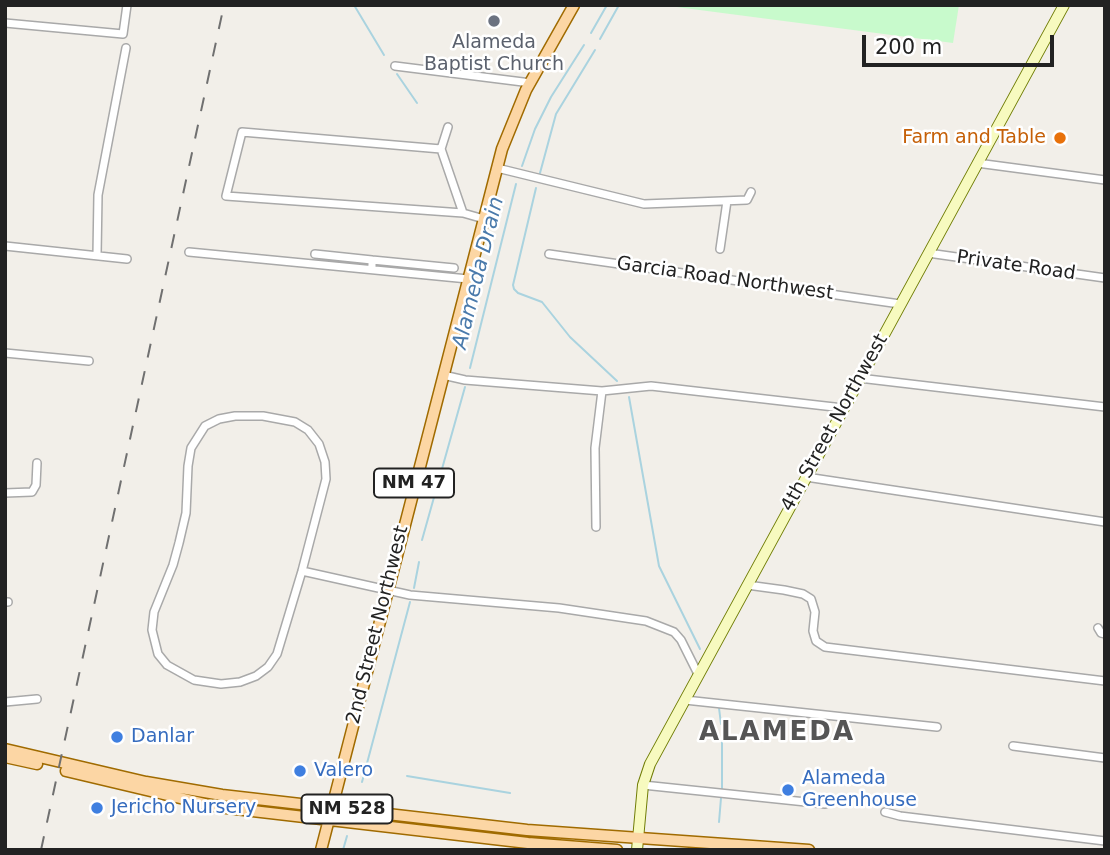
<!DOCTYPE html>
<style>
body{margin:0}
#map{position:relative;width:1110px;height:855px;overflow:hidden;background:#f2efe9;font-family:"DejaVu Sans",sans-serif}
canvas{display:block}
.frame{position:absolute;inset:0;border:7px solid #222;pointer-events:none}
.scale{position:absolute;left:862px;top:35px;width:192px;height:32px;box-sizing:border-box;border:4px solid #222;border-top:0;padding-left:9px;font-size:21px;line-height:24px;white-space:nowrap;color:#222;-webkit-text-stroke:5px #fff;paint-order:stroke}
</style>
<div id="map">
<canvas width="1110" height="855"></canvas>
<div class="frame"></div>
<div class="scale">200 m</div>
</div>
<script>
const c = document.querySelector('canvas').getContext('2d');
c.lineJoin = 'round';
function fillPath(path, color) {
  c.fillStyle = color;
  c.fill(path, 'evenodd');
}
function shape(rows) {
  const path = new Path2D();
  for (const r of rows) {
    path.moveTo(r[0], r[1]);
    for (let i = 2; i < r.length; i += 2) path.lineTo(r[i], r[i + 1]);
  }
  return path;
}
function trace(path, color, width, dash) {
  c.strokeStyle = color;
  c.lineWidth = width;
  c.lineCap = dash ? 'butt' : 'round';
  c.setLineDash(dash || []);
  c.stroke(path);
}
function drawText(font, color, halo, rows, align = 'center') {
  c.font = font + ' "DejaVu Sans",sans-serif';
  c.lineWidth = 5;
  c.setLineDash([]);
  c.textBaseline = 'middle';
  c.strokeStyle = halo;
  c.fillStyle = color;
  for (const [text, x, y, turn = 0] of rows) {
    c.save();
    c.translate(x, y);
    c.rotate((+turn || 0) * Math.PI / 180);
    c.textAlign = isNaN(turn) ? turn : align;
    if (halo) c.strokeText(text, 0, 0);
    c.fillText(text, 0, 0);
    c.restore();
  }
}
const park = shape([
 [661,5,959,5,953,43]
]);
const stream = shape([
 [354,5,384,55],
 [591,33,607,5],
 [600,39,619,5],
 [397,74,417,103],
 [522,166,535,129,551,97,584,45],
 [540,173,556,114,595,50],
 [536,188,513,285,514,289,518,293,542,302,570,337,617,381],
 [470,368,516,184],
 [629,397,659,566,700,649],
 [422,540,465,387],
 [414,588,419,562],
 [719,708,721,724],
 [407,776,510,793],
 [362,782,410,602],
 [722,790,722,730],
 [719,822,721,798],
 [343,850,347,836]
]);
const street = shape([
 [5,23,123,34,127,5],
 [395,66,531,83],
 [441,149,448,127],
 [977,163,1105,180],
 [497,168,644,204,747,200,751,192],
 [463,213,441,149,242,132,226,196,463,213,484,219],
 [5,246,127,259],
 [720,249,727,201],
 [189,252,468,279],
 [928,253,1105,278],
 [315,254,372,260],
 [549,254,900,304],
 [97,255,98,195,126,48],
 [372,268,372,260,454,268],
 [5,353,89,361],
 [443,375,465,380,602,391,651,386,843,408],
 [859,378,1105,407],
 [235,416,263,416,295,422,308,430,319,444,325,462,326,479,302,571,277,654,268,667,256,676,240,682,221,684,194,680,167,665,158,654,152,630,154,612,173,565,179,543,186,513,188,466,191,448,205,426,219,419,235,416],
 [806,477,1105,522],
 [5,493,32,492,36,485,37,463],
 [596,527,595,448,602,391],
 [302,571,410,595,559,608,646,621,674,632,681,640,698,674],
 [747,585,784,590,803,594,811,599,815,612,813,631,816,641,825,647,1105,681],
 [5,602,8,602],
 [1098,628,1101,633,1105,634],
 [685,700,937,727],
 [5,702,37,699],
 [1013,746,1105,758],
 [643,785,825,804],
 [885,812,900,816,1105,841]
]);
const secondary = shape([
 [637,850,643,785,650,764,1064,5]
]);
const primary = shape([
 [5,749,146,782,222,795,527,830,809,850],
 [5,757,37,764],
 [66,771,218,807,528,843,617,850],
 [321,850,502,149,526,90,574,5]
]);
const rail = shape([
 [41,850,224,5]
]);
const markers = [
 [494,21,7,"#6b7280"],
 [1060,138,7,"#e8710a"],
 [117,737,7,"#3f7fe0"],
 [300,771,7,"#3f7fe0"],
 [788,790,7,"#3f7fe0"],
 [97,808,7,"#3f7fe0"]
];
const shields = [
 [414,483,80],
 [347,809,91]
];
const shieldNames = [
 ["NM 47",414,483],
 ["NM 528",347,809]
];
const worshipNames = [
 ["Alameda",494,43],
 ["Baptist Church",494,65]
];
const foodNames = [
 ["Farm and Table",1046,138]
];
const streetNames = [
 ["Private Road",1016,266,8],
 ["Garcia Road Northwest",725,279,8],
 ["4th Street Northwest",835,423,-61],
 ["2nd Street Northwest",378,625,-76]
];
const shopNames = [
 ["Danlar",131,737],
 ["Valero",314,771],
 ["Alameda",802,779],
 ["Greenhouse",802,801],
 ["Jericho Nursery",111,808]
];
const waterNames = [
 ["Alameda Drain",479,273,-76]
];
const districtNames = [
 ["ALAMEDA",777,733]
];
fillPath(park, '#c8facc');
trace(stream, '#aad3df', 2);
trace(street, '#a9a9a9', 10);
trace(secondary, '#707d05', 12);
trace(primary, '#a06b00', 13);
trace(street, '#fff', 7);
trace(secondary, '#f7fabf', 10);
trace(primary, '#fcd6a4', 10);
trace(rail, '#707070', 2, [14, 14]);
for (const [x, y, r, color] of markers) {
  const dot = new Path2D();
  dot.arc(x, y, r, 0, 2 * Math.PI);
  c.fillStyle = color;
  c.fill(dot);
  trace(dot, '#fff', 2.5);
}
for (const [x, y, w] of shields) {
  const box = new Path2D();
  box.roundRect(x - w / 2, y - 14.5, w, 29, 5);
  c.fillStyle = '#fff';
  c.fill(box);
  trace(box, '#222', 2);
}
drawText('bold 18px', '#222', null, shieldNames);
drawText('19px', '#5b616d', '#fff', worshipNames);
drawText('19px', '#c56008', '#fff', foodNames, 'right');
drawText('19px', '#222', '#fff', streetNames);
drawText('19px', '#366cbe', '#fff', shopNames, 'left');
drawText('italic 21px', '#4a7aab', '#fff', waterNames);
c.letterSpacing = '2px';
drawText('bold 26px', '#555', '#fff', districtNames);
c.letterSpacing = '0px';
</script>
